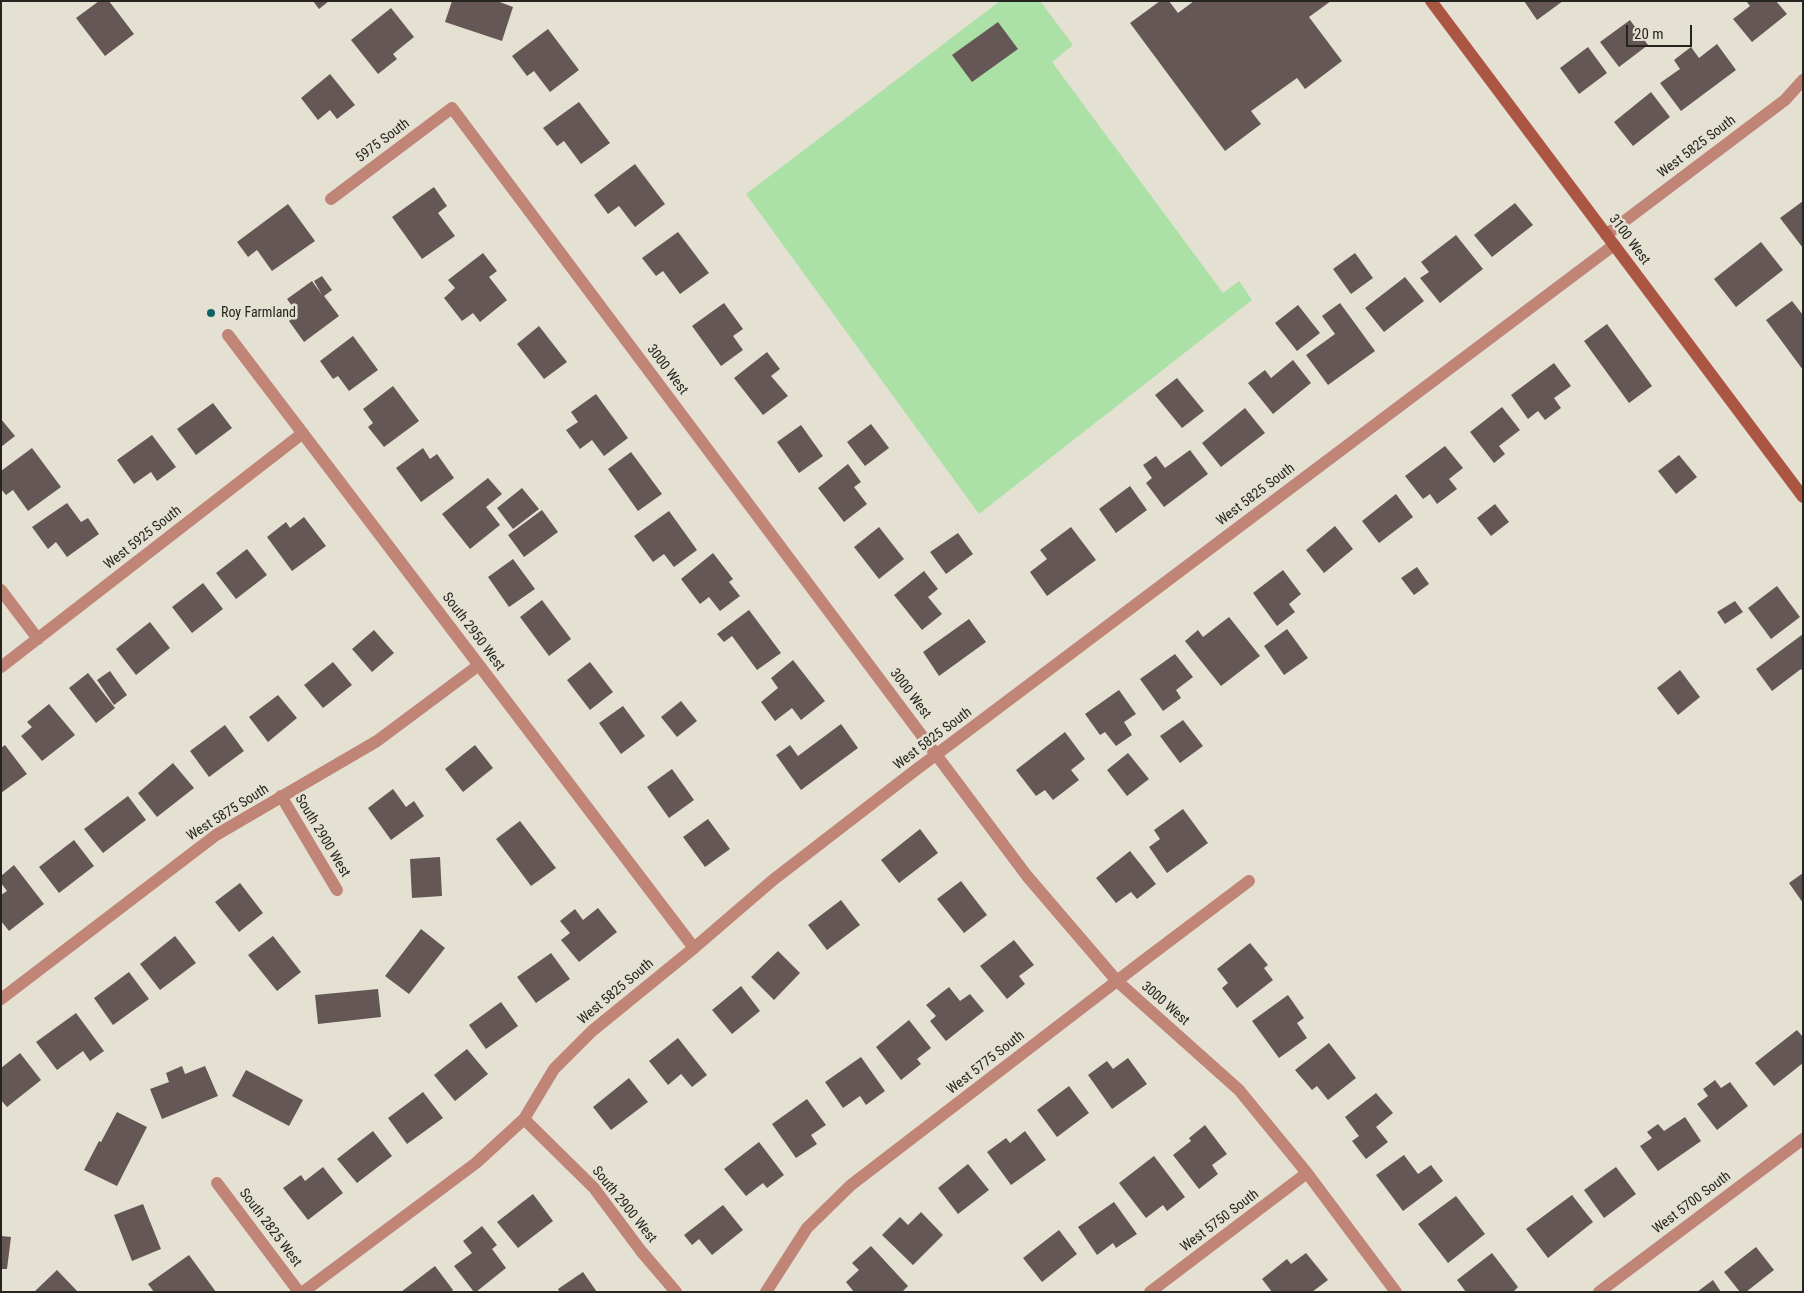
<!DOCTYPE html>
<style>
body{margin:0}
#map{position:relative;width:1804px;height:1293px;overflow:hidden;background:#e5e1d2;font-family:"Roboto Condensed",sans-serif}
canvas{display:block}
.frame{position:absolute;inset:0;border:2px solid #25241f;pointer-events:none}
.scale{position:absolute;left:1626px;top:25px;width:66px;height:22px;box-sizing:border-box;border:2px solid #25241f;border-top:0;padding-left:6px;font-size:15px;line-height:18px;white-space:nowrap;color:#25241f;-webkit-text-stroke:4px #e5e1d2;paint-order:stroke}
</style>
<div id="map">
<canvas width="1804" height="1293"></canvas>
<div class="frame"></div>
<div class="scale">20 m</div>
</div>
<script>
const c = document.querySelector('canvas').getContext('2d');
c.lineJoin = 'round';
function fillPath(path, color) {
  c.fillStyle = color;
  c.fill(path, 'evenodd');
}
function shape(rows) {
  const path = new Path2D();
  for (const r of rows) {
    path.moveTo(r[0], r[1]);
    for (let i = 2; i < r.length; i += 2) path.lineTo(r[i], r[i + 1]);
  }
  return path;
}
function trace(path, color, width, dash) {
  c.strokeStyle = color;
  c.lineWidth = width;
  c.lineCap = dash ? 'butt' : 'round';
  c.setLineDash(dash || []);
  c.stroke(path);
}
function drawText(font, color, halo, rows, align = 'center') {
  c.font = font + ' "Roboto Condensed",sans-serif';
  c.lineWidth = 5;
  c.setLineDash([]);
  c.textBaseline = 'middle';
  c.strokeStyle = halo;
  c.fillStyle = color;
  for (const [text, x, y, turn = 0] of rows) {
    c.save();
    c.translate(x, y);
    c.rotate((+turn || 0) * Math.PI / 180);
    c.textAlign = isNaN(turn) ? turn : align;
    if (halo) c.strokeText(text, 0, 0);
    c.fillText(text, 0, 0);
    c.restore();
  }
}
const green = shape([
 [1000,1,1040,1,1073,45,1052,62,1223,293,1239,281,1252,300,979,514,746,194]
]);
const building = shape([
 [99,1,109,1,134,34,105,56,76,18],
 [313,1,329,1,319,9],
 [452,1,497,1,513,7,502,41,445,22],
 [1160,1,1169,1,1178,13,1194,1,1331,1,1309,17,1342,61,1305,89,1297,78,1251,111,1261,124,1225,151,1130,23],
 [1524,1,1563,1,1537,20],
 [1746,1,1776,1,1787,14,1752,42,1733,19,1750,6],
 [391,8,414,37,393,54,397,59,378,74,351,40],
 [1630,20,1648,45,1619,67,1600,42],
 [998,22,1018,49,972,82,952,55],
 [548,29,579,70,550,92,534,71,527,76,512,56],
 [1717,44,1736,70,1681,111,1660,83,1680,69,1674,60,1691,47,1699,58],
 [1588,47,1607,73,1579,94,1560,68],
 [330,74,355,105,337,119,330,110,318,120,301,98],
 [1651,92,1670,117,1633,146,1614,122],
 [579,102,610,143,581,164,564,141,557,146,543,128],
 [635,164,665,204,635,227,619,206,608,214,594,195],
 [434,187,447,206,438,213,455,236,422,259,392,217],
 [1803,201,1803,248,1780,218],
 [1515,203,1533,225,1492,257,1474,235],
 [288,204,315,241,272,271,257,250,248,257,237,242],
 [678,232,709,273,680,294,663,271,656,276,642,258],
 [1456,235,1483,269,1440,303,1420,278,1429,272,1421,262],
 [1761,242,1783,270,1736,307,1714,279],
 [483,253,497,271,489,277,507,300,480,322,473,313,462,321,444,298,455,288,448,280],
 [1355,253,1373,278,1351,294,1333,269],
 [322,276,332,290,324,296,339,316,304,342,289,321,298,314,287,299,312,281,322,295,314,281],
 [1405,277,1424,301,1384,332,1365,308],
 [1792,301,1803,315,1803,370,1766,320],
 [724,303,743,329,733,336,743,350,721,366,692,326],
 [1340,303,1375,351,1328,385,1306,355,1335,334,1322,316],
 [1298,305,1320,333,1297,351,1275,323],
 [1607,324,1652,386,1629,403,1584,341],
 [539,326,567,362,544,379,517,344],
 [353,336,378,370,349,391,338,376,333,379,320,361],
 [767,352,780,369,771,376,788,396,763,415,734,378],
 [1293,360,1311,383,1273,414,1248,383,1265,370,1271,378],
 [1554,363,1571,386,1554,398,1561,408,1545,420,1538,411,1528,419,1511,395],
 [1177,378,1204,411,1182,428,1155,395],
 [393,386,419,421,384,447,368,427,373,423,363,409],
 [596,394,628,438,604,456,592,440,580,449,566,430,578,422,571,412],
 [213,403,232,428,196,455,177,429],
 [1502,407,1520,430,1499,446,1505,454,1494,463,1470,432],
 [1245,408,1265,433,1221,467,1202,443],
 [1,419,15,436,1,447],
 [871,424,889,448,865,466,847,442],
 [801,425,823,456,799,473,777,442],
 [152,435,176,467,157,481,151,472,134,484,117,460],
 [1445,446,1463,468,1449,479,1457,489,1437,504,1430,494,1423,499,1405,476],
 [32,448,61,487,28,511,13,490,6,495,1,489,1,471],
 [423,448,430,459,437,454,454,478,421,502,396,468],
 [1190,450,1208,474,1164,507,1146,483,1152,478,1143,465,1156,456,1165,468],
 [631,452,662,494,638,511,608,469],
 [1679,455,1697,477,1676,494,1658,471],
 [848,464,861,482,854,487,867,504,844,522,818,488],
 [488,478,502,494,486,507,500,525,470,549,442,514],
 [1130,486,1147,510,1116,533,1099,509],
 [522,488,539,509,513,529,497,508],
 [1396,494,1413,517,1379,543,1362,521],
 [67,503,81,522,88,518,99,534,67,557,56,542,48,549,32,527],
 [1495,504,1509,522,1491,536,1477,518],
 [542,510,558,532,524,557,508,535],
 [669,511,697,550,674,567,664,554,653,562,634,536],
 [304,517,326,546,292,571,267,537,286,522,290,528],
 [1335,526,1353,549,1324,573,1306,550],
 [879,527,904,559,879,579,854,547],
 [1071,527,1096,560,1047,596,1030,572,1047,559,1040,550],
 [958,533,973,554,946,574,930,552],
 [247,549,267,575,236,599,216,573],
 [713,553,733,579,729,582,740,596,720,611,709,597,700,604,681,579],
 [513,559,535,589,509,607,488,577],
 [1417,567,1429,584,1414,595,1401,578],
 [1283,570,1301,594,1289,604,1295,612,1277,626,1253,593],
 [924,571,938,589,928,597,942,614,922,630,894,595],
 [203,583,223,609,192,633,172,607],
 [1777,586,1800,617,1771,639,1748,608],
 [542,600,571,639,549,656,520,617],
 [1735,601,1743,612,1725,624,1717,612],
 [749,610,781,653,757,670,732,636,724,642,717,634],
 [1229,617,1260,656,1221,686,1185,641,1198,630,1203,637],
 [969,619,986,642,939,676,923,652],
 [150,622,170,648,136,675,116,649],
 [1287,629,1308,658,1284,675,1264,646],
 [374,630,394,653,372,672,352,649],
 [1803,634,1803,672,1801,669,1772,691,1756,669],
 [1175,654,1193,677,1176,690,1181,698,1163,711,1140,679],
 [793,660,825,701,801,720,792,708,775,721,761,702,778,688,771,678],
 [333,662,352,685,323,708,304,685],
 [590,662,613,692,590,710,567,680],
 [1680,670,1700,697,1678,715,1657,688],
 [110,671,127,695,114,705,97,680],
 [88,673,115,708,96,723,69,688],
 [1119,690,1136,714,1124,722,1132,735,1116,746,1105,732,1100,735,1085,714],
 [278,695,297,718,268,742,249,717],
 [681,701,697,721,677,737,661,717],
 [49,704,75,735,42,761,21,736,32,727,27,722],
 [623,706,645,736,621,754,599,723],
 [1183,720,1203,746,1180,763,1160,736],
 [841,724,858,748,801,790,776,755,790,745,798,756],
 [225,725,244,751,209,777,190,751],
 [1065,732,1085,759,1071,770,1079,780,1053,800,1045,790,1036,796,1016,770],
 [5,745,27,774,1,793,1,748],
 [475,745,493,768,463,792,445,769],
 [1128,753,1149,779,1127,796,1107,770],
 [173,763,194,788,157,817,138,793],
 [672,769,694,800,669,818,647,787],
 [393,789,406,807,414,801,424,816,391,840,368,808],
 [128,796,146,820,103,853,84,829],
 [1183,809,1208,843,1167,873,1149,847,1160,839,1154,830],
 [708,819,730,849,705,867,683,837],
 [520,821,556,868,531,886,496,839],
 [920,829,938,853,899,883,881,860],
 [74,840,94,866,59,893,39,867],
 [1130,851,1156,884,1137,899,1131,892,1116,903,1096,878],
 [440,857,442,896,412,898,410,859],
 [14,865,44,904,9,931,1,921,1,895,7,891,1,883,1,876],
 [1803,873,1803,903,1789,883],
 [961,881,987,915,964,933,937,899],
 [240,883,263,913,239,932,215,902],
 [841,900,860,925,827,950,808,925],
 [598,908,617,932,579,962,561,940,570,933,560,921,575,909,583,920],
 [421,929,445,948,409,994,385,976],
 [175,936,196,963,160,990,140,964],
 [273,936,301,972,277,991,248,955],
 [1014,940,1034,965,1019,976,1025,984,1007,999,980,966],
 [1250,943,1268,965,1264,968,1273,980,1237,1008,1222,988,1228,983,1217,969],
 [778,951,800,973,774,1000,751,977],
 [551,953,570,979,536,1003,517,977],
 [129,972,149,999,113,1025,94,998],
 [741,986,760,1011,732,1034,712,1010],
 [949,987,960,1001,970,994,984,1011,946,1041,930,1021,936,1016,926,1005],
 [378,989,381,1017,318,1024,315,995],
 [1288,995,1304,1018,1297,1023,1307,1038,1279,1058,1252,1021],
 [501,1002,518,1026,486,1049,469,1025],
 [76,1013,104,1051,90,1061,83,1051,57,1070,36,1042],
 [909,1020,931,1048,917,1059,921,1064,901,1080,876,1047],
 [1797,1030,1803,1037,1803,1063,1774,1086,1755,1063],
 [678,1038,707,1075,692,1087,681,1074,668,1085,649,1061],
 [1329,1043,1356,1078,1328,1100,1317,1086,1312,1090,1295,1070],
 [467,1049,488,1074,455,1101,434,1075],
 [20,1053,41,1080,7,1107,1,1100,1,1068],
 [861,1057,885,1091,866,1105,860,1096,843,1108,825,1082],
 [1128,1058,1147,1084,1112,1109,1088,1075,1107,1061,1113,1069],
 [182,1066,185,1074,205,1066,218,1096,162,1119,150,1089,169,1082,166,1073],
 [246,1070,303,1100,289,1126,232,1096],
 [629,1078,648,1102,611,1130,593,1107],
 [1715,1080,1721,1088,1730,1082,1748,1106,1717,1130,1697,1104,1708,1096,1703,1089],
 [1069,1086,1089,1113,1057,1137,1037,1110],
 [423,1092,443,1118,407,1144,388,1118],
 [1376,1093,1393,1113,1376,1127,1388,1142,1366,1159,1352,1141,1359,1136,1345,1117],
 [807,1099,826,1125,811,1135,817,1144,796,1158,772,1124],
 [117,1112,147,1127,117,1186,84,1170,99,1141,101,1142],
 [1685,1117,1701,1141,1658,1171,1640,1146,1652,1138,1647,1132,1658,1124,1664,1131],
 [1205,1125,1227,1154,1212,1165,1218,1174,1199,1189,1173,1155,1191,1141,1189,1138],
 [373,1131,392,1156,357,1183,337,1159],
 [1025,1131,1046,1160,1011,1185,987,1152,1006,1138,1010,1143],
 [759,1142,784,1175,767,1188,763,1183,746,1196,724,1169],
 [1404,1155,1418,1174,1431,1165,1443,1181,1403,1211,1376,1175],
 [1154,1156,1185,1197,1167,1211,1163,1205,1146,1218,1119,1183],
 [968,1164,989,1190,958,1214,938,1188],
 [323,1167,343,1193,308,1220,283,1188,301,1175,305,1181],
 [1616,1167,1636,1194,1604,1218,1584,1190],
 [533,1194,553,1221,518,1248,497,1222],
 [1572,1195,1593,1222,1548,1258,1526,1229],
 [1456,1196,1485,1234,1448,1263,1418,1224],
 [1114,1202,1137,1234,1116,1248,1113,1243,1097,1255,1078,1227],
 [143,1204,161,1249,132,1261,114,1215],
 [723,1205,743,1230,712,1255,699,1239,692,1245,684,1235],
 [921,1212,943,1235,913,1265,882,1235,900,1217,908,1225],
 [482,1226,497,1245,492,1249,506,1268,476,1292,474,1292,454,1266,472,1253,463,1241],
 [1059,1230,1077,1254,1042,1282,1023,1258],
 [1,1236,11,1237,7,1269,1,1269],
 [871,1246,908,1286,902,1292,854,1292,846,1282,859,1270,852,1263],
 [1756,1247,1774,1270,1746,1292,1740,1292,1724,1272],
 [1306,1253,1328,1280,1312,1292,1272,1292,1262,1279,1287,1259,1291,1264],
 [1492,1253,1518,1287,1513,1292,1466,1292,1457,1280],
 [189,1255,216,1292,154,1292,148,1284],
 [435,1266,453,1290,451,1292,401,1292],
 [57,1270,78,1292,34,1292],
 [583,1272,597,1292,560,1292,558,1289],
 [1713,1280,1721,1292,1697,1292]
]);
const street = shape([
 [331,199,452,108,1027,876,1117,981,1239,1090,1307,1173,1396,1292],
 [1606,235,1785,100,1803,80],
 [228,335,694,948],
 [1,590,38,639],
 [1,667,303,433],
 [281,796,337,890],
 [1,999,216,835,377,741,479,665],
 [524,1119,594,1188,641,1251,676,1292],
 [217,1183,299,1292],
 [303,1292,476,1163,524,1119,554,1069,592,1031,694,948,773,880,913,772,1614,245],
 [766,1292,807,1228,851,1185,1139,964,1249,881],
 [1150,1292,1307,1173],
 [1599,1292,1803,1139]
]);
const secondary = shape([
 [1431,1,1803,497]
]);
const markers = [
 [211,313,5,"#116266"]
];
const streetNames = [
 ["5975 South",383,141,-37],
 ["West 5825 South",1697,147,-37],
 ["3100 West",1629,240,53],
 ["3000 West",667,370,53],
 ["West 5825 South",1256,495,-37],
 ["West 5925 South",143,538,-38],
 ["South 2950 West",473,632,53],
 ["3000 West",910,694,53],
 ["West 5825 South",933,739,-37],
 ["West 5875 South",228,813,-32],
 ["South 2900 West",322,836,59],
 ["West 5825 South",616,992,-40],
 ["3000 West",1165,1004,41],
 ["West 5775 South",986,1063,-38],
 ["West 5700 South",1692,1203,-37],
 ["South 2900 West",624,1205,51],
 ["West 5750 South",1220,1221,-37],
 ["South 2825 West",270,1228,53]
];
const poiNames = [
 ["Roy Farmland",221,313]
];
fillPath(green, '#abe0a6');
fillPath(building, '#655755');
trace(street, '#c08577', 12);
trace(secondary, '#ab5643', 12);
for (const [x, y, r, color] of markers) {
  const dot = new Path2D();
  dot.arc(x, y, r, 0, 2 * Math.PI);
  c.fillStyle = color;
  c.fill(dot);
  trace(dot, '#e5e1d2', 2);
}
drawText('14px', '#25241f', '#e5e1d2', streetNames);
drawText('14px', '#25241f', '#e5e1d2', poiNames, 'left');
</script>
